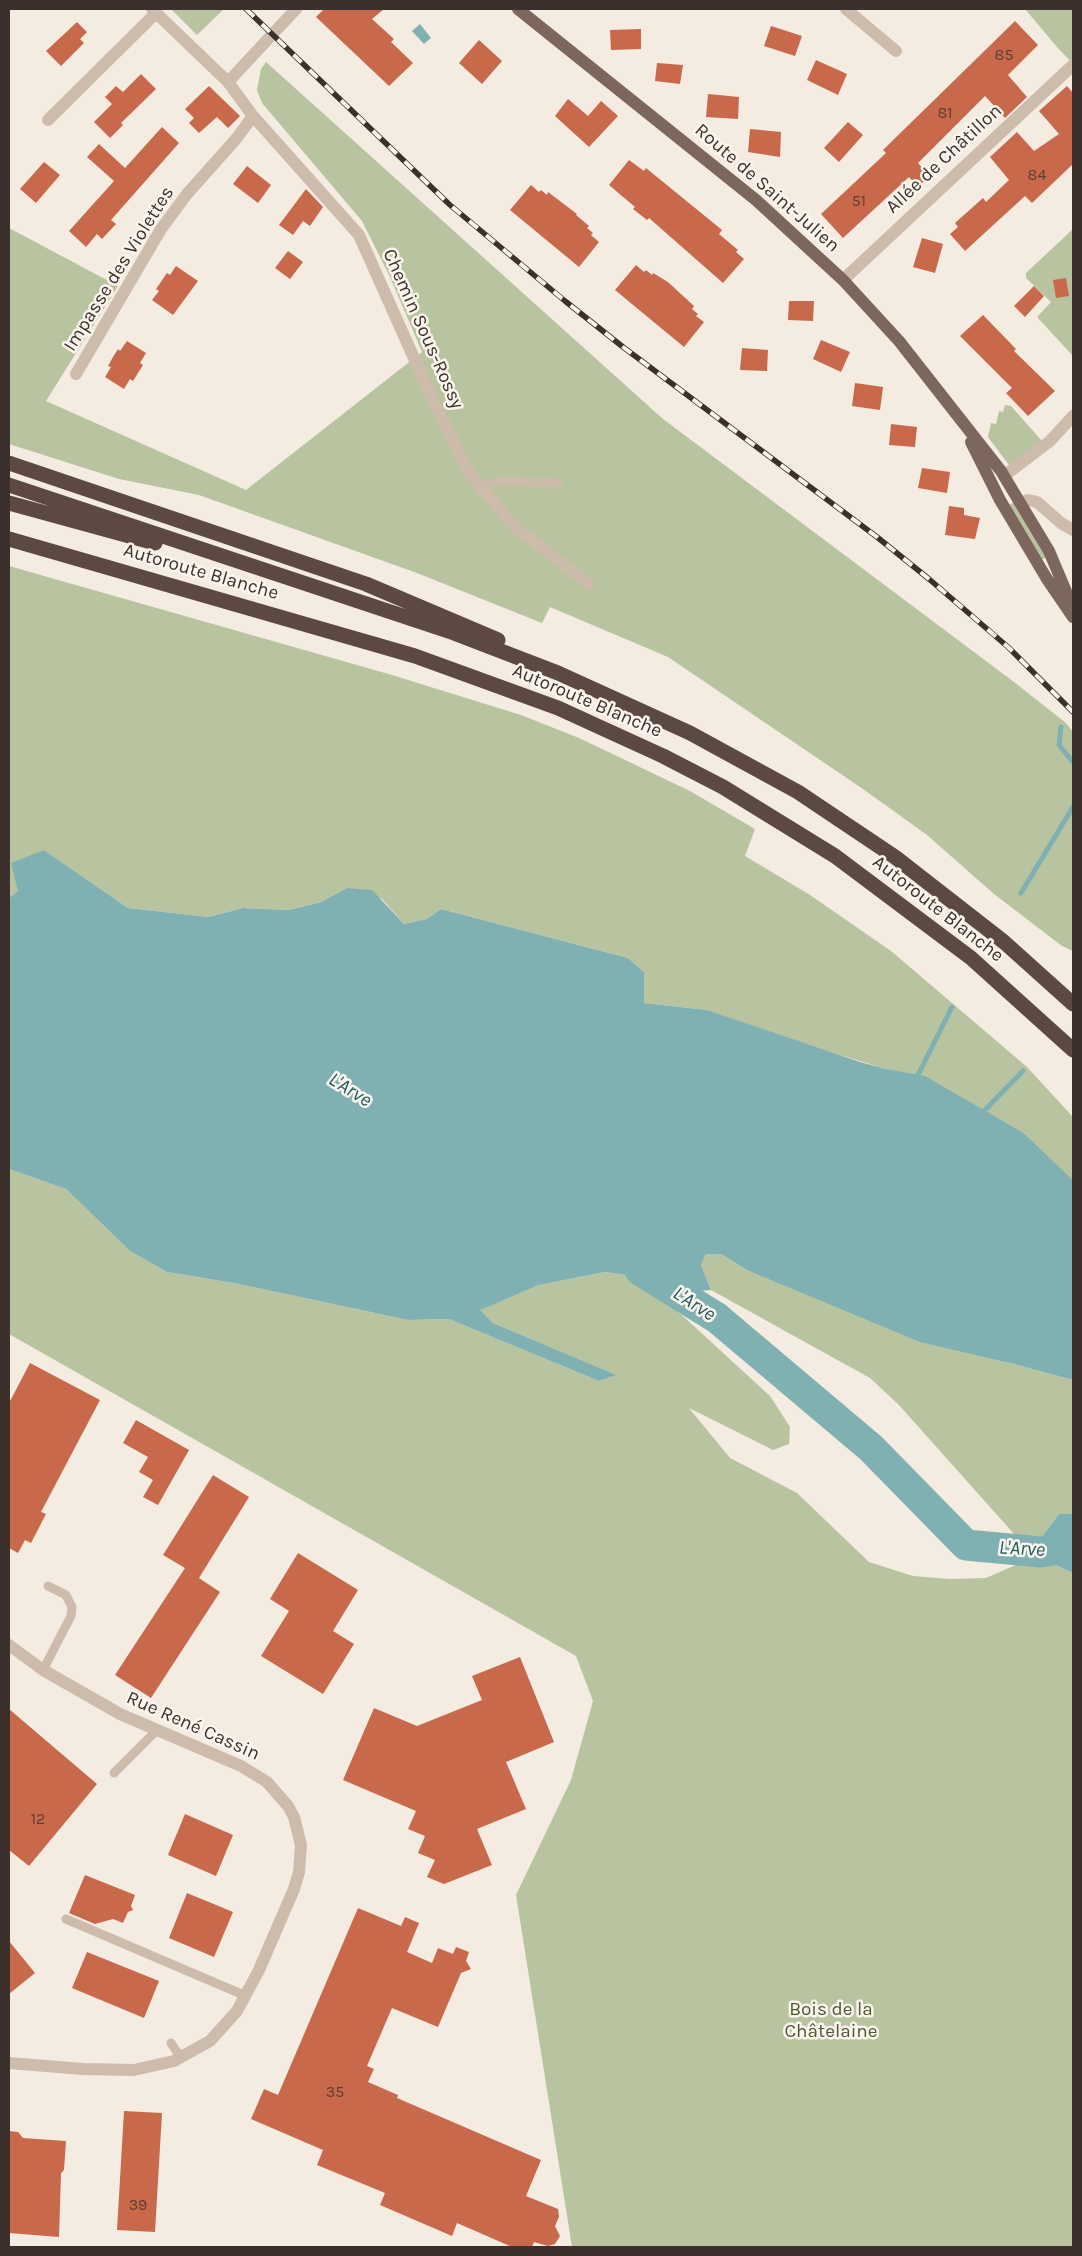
<!DOCTYPE html>
<meta charset="utf-8">
<style>
body{margin:0}
#map{position:relative;width:1082px;height:2256px;overflow:hidden;background:#f4ebe1;font-family:Karla,sans-serif}
canvas{display:block}
.frame{position:absolute;inset:0;border:10px solid #3b302b;pointer-events:none}
</style>
<div id="map">
<canvas width="1082" height="2256"></canvas>
<div class="frame"></div>
</div>
<script>
const c = document.querySelector('canvas').getContext('2d');
c.lineJoin = 'round';
function fillPath(path, color) {
  c.fillStyle = color;
  c.fill(path, 'evenodd');
}
function shape(rows) {
  const path = new Path2D();
  for (const r of rows) {
    path.moveTo(r[0], r[1]);
    for (let i = 2; i < r.length; i += 2) path.lineTo(r[i], r[i + 1]);
  }
  return path;
}
function trace(path, color, width, dash) {
  c.strokeStyle = color;
  c.lineWidth = width;
  c.lineCap = dash ? 'butt' : 'round';
  c.setLineDash(dash || []);
  c.stroke(path);
}
function drawText(font, color, halo, rows, align = 'center') {
  c.font = font + ' Karla,sans-serif';
  c.lineWidth = 5;
  c.setLineDash([]);
  c.textBaseline = 'middle';
  c.strokeStyle = halo;
  c.fillStyle = color;
  for (const [text, x, y, turn = 0] of rows) {
    c.save();
    c.translate(x, y);
    c.rotate((+turn || 0) * Math.PI / 180);
    c.textAlign = isNaN(turn) ? turn : align;
    if (halo) c.strokeText(text, 0, 0);
    c.fillText(text, 0, 0);
    c.restore();
  }
}
const green = shape([
 [171,9,224,9,197,35],
 [1025,9,1073,9,1073,64,1057,47],
 [266,62,663,419,1014,682,1066,723,1073,732,1073,951,1062,946,994,894,927,835,863,789,668,657,550,607,542,623,417,573,199,495,119,479,9,444,9,228,118,286,46,401,246,490,422,352,390,277,362,221,262,103,257,90,261,69],
 [1073,229,1073,356,1037,317,1051,302,1026,278,1026,273],
 [1005,405,1011,406,1042,441,1009,465,988,437,991,423,996,424,999,411,1003,412],
 [1014,502,1047,557,1041,560,1009,505],
 [9,566,392,675,521,715,579,738,690,791,755,829,745,856,810,895,891,951,1027,1067,1073,1117,1073,1180,1025,1134,886,1069,791,1040,707,1010,644,1003,644,972,628,958,441,909,427,919,404,924,382,899,347,888,321,902,289,910,243,908,209,917,128,908,44,850,18,891,9,898],
 [9,1169,66,1189,130,1251,167,1272,239,1284,408,1320,449,1319,599,1381,615,1375,493,1323,479,1310,539,1285,605,1272,635,1276,659,1294,770,1396,790,1427,789,1444,773,1450,689,1408,730,1458,797,1493,869,1562,913,1576,949,1579,986,1578,1027,1560,1049,1562,1073,1573,1073,2247,572,2247,516,1895,571,1780,593,1701,576,1656,9,1334],
 [706,1254,721,1254,747,1270,1010,1363,1073,1380,1073,1514,1059,1514,1038,1542,1023,1544,899,1405,870,1378,711,1290,701,1265]
]);
const water = shape([
 [420,24,431,38,424,44,412,31],
 [44,850,128,908,209,917,243,908,289,910,321,902,347,888,372,890,404,924,427,919,441,909,628,958,644,972,644,1003,707,1010,860,1062,886,1069,925,1076,1025,1134,1073,1180,1073,1380,1010,1363,920,1342,747,1270,721,1254,706,1254,701,1265,711,1290,659,1294,635,1276,605,1272,539,1285,480,1310,493,1323,616,1375,599,1381,449,1319,408,1320,239,1284,167,1272,130,1251,66,1189,9,1169,9,898,18,891,11,863],
 [1059,1514,1073,1514,1073,1573,1049,1562,1041,1552,1038,1542]
]);
const stream = shape([
 [1061,727,1059,745,1073,762],
 [1021,893,1073,807],
 [915,1081,952,1007],
 [981,1114,1023,1071]
]);
const river = shape([
 [640,1270,717,1318,871,1448,966,1545,1041,1552,1073,1547]
]);
const building = shape([
 [324,9,384,9,372,19,394,39,391,42,413,63,389,86,316,17],
 [1015,21,1038,45,1008,75,1027,97,1005,118,985,96,918,163,929,176,918,187,909,177,843,238,821,214,886,153,883,150],
 [77,22,87,32,80,39,84,43,61,66,46,51],
 [771,26,802,36,795,56,764,46],
 [641,29,641,49,611,50,610,30],
 [479,40,502,61,482,84,459,63],
 [816,60,847,74,838,95,807,80],
 [657,63,683,65,680,84,655,81],
 [141,74,156,89,121,123,123,125,110,138,94,122,112,104,105,97,116,86,123,92],
 [209,86,240,116,228,128,217,117,199,133,189,123,194,118,185,109],
 [1067,86,1073,93,1073,164,1032,203,1025,196,965,251,950,234,958,227,955,223,983,198,986,202,1009,180,990,157,1017,132,1034,151,1059,134,1039,111],
 [708,94,739,97,738,119,706,117],
 [568,99,588,116,601,101,618,116,589,147,555,116],
 [848,122,863,135,839,162,824,148],
 [162,127,179,143,111,220,116,224,102,239,97,234,86,247,69,231,114,181,87,157,99,144,125,168],
 [750,129,781,132,780,157,748,152],
 [629,160,644,171,646,168,722,230,719,234,738,250,736,252,744,259,723,283,649,218,647,220,633,209,635,207,609,185],
 [44,162,60,175,36,203,20,189],
 [247,166,271,185,258,203,233,184],
 [531,185,539,192,541,190,547,195,548,192,577,214,576,215,589,226,587,228,593,233,591,235,599,242,579,267,510,210],
 [306,189,323,207,310,226,303,221,293,235,279,225],
 [922,238,943,244,935,273,913,267],
 [288,251,303,262,290,279,275,268],
 [636,265,644,272,646,270,652,275,653,273,668,282,694,306,692,309,698,314,696,316,704,322,684,347,615,290],
 [176,266,198,281,173,315,152,300,159,291,156,289,167,273,170,275],
 [1066,278,1069,296,1056,298,1053,280],
 [1034,286,1044,296,1025,317,1014,306],
 [789,301,814,301,813,321,788,320],
 [983,315,1016,349,1014,351,1055,391,1028,416,1006,393,1012,388,960,336],
 [821,340,850,352,841,372,813,359],
 [127,341,146,353,140,363,143,365,133,381,130,379,124,389,105,377,111,367,108,366,113,357,118,349,120,351],
 [742,348,768,350,767,371,740,370],
 [855,383,883,387,880,410,852,406],
 [891,424,917,427,915,447,889,445],
 [922,468,950,472,947,493,918,488],
 [949,506,964,508,964,515,980,518,975,539,945,535],
 [30,1363,100,1400,41,1512,46,1514,31,1543,25,1540,18,1553,9,1548,9,1403],
 [136,1420,189,1450,158,1505,143,1497,153,1480,139,1472,148,1457,123,1443],
 [213,1475,249,1497,199,1578,220,1592,151,1698,115,1675,185,1568,163,1555],
 [298,1553,358,1590,333,1631,354,1644,323,1694,261,1656,289,1611,270,1599],
 [520,1657,554,1742,506,1762,526,1809,477,1829,492,1865,444,1884,427,1877,435,1860,418,1853,425,1836,408,1829,416,1811,343,1780,374,1708,417,1726,482,1700,472,1676],
 [9,1709,97,1784,29,1866,9,1850],
 [185,1814,233,1835,216,1876,168,1855],
 [85,1875,135,1895,131,1906,133,1910,128,1912,123,1923,113,1919,95,1924,69,1913],
 [187,1893,233,1912,214,1957,169,1938],
 [358,1908,401,1926,405,1917,419,1923,407,1952,432,1963,438,1948,453,1954,456,1947,469,1952,466,1961,471,1969,461,1973,438,2027,392,2008,367,2066,374,2069,368,2082,398,2095,397,2098,541,2160,526,2196,558,2209,559,2217,555,2226,560,2236,555,2244,548,2246,534,2242,532,2247,512,2247,457,2223,452,2236,380,2205,385,2193,317,2165,323,2150,251,2119,264,2089,278,2095],
 [9,1941,35,1973,9,1994],
 [87,1952,159,1981,144,2018,72,1988],
 [124,2111,162,2113,155,2232,117,2230],
 [9,2131,18,2132,23,2138,66,2141,64,2170,61,2173,59,2237,9,2233]
]);
const lane = shape([
 [481,488,498,481,558,483],
 [43,1670,71,1616,72,1607,66,1595,48,1586],
 [114,1773,156,1731],
 [66,1919,246,1996],
 [171,2043,181,2058]
]);
const street = shape([
 [152,9,228,82,296,9],
 [846,9,896,51],
 [228,82,253,116,359,235,426,385,466,467,481,488,516,528,589,584],
 [48,120,156,13],
 [843,280,1072,66],
 [76,374,161,229,187,194,236,139,253,116],
 [1004,476,1050,441,1073,416],
 [1020,503,1028,500,1037,502,1061,523,1073,530],
 [9,1645,43,1670,120,1714,241,1766,267,1782,288,1806,294,1817,301,1845,299,1872,294,1889,259,1970,237,2011,210,2041,174,2061,134,2070,83,2069,9,2063]
]);
const primary = shape([
 [518,9,756,200,843,280,899,341,1001,471,1049,551,1073,608],
 [971,442,1000,500,1047,579,1073,617]
]);
const highway = shape([
 [9,463,366,584,498,640],
 [9,485,454,633,558,673,690,733,798,792,895,857,1004,942,1073,1004],
 [9,503,155,543],
 [9,539,415,656,558,708,663,756,723,787,835,856,971,958,1073,1050]
]);
const rail = shape([
 [246,9,450,205,565,301,623,347,877,537,929,579,1008,647,1073,712]
]);
const numberNames = [
 ["85",1004,55],
 ["81",945,113],
 ["84",1037,175],
 ["51",859,201],
 ["12",38,1819],
 ["35",335,2092],
 ["39",138,2205]
];
const streetNames = [
 ["Allée de Châtillon",944,159,-43],
 ["Route de Saint-Julien",767,188,41],
 ["Impasse des Violettes",119,269,-58],
 ["Chemin Sous-Rossy",423,329,66],
 ["Autoroute Blanche",201,572,16],
 ["Autoroute Blanche",587,701,23],
 ["Autoroute Blanche",938,909,38],
 ["Rue René Cassin",193,1726,24]
];
const parkNames = [
 ["Bois de la",831,2010],
 ["Châtelaine",831,2032]
];
const waterNames = [
 ["L'Arve",350,1090,32],
 ["L'Arve",694,1304,33],
 ["L'Arve",1022,1549,3]
];
fillPath(green, '#b8c4a0');
fillPath(water, '#7fb0b2');
trace(stream, '#7fb0b2', 5);
trace(river, '#7fb0b2', 31);
fillPath(building, '#c8694b');
trace(lane, '#cdbbac', 9);
trace(street, '#cdbbac', 12);
trace(primary, '#7d675c', 12);
trace(highway, '#5c4a42', 15);
trace(rail, '#3b302b', 5.5);
trace(rail, '#fbf5ee', 4, [11]);
drawText('16px', '#5e3e33', null, numberNames);
drawText('19px', '#3b302b', '#fbf5ee', streetNames);
drawText('19px', '#4a5a2e', '#fbf5ee', parkNames);
drawText('italic 20px', '#1f5a5e', '#fbf5ee', waterNames);
</script>
